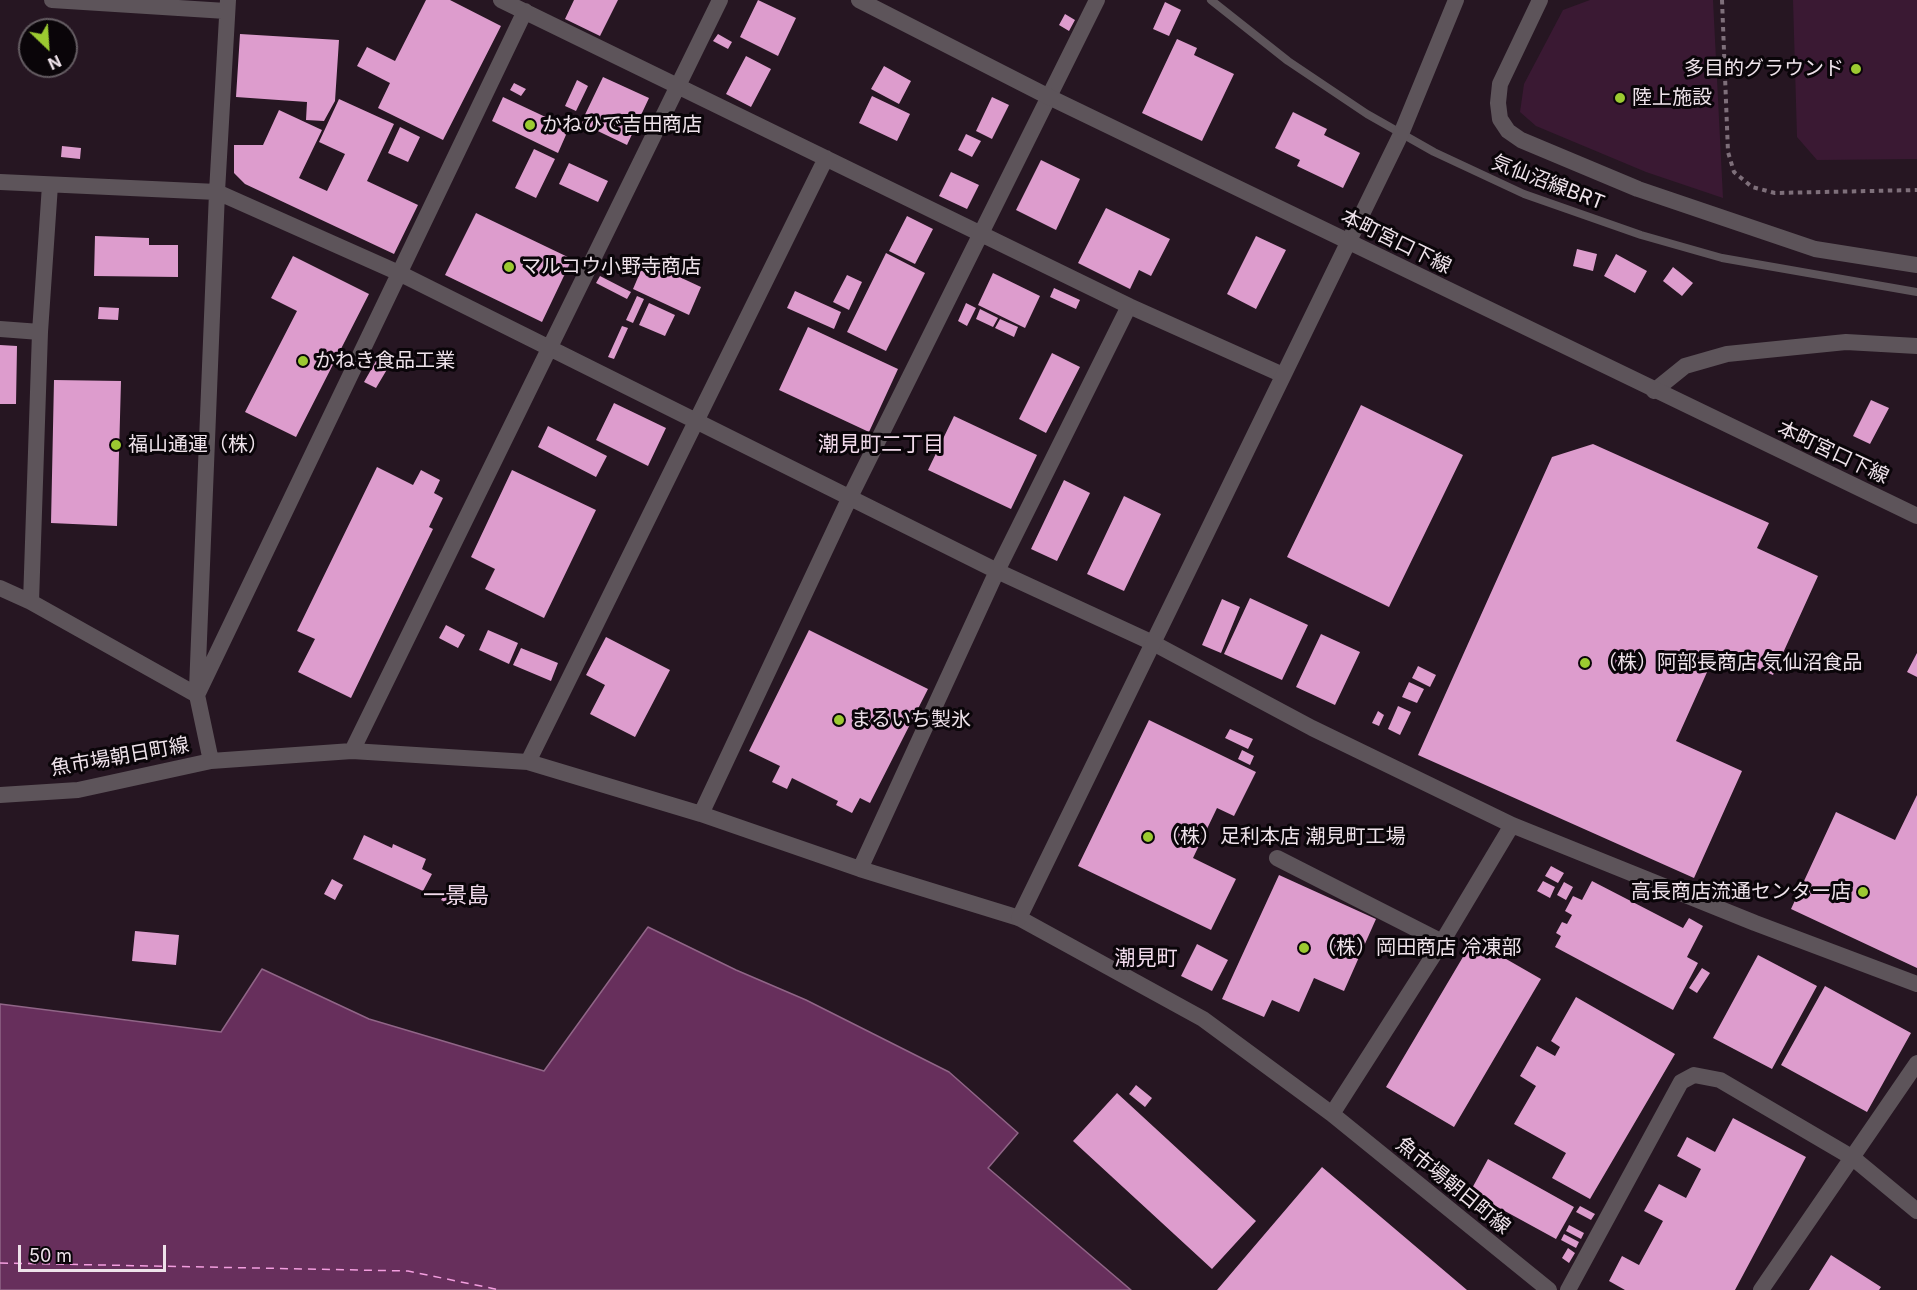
<!DOCTYPE html>
<meta charset="utf-8">
<style>
body{margin:0}
#map{position:relative;width:1917px;height:1290px;overflow:hidden;background:#261622;font-family:Inter,sans-serif}
canvas{display:block}
.north{position:absolute;left:18px;top:18px;width:60px;height:60px;box-sizing:border-box;background:#0a0509;border:2px solid #655d63;border-radius:50%;rotate:155deg;font-size:16px;font-weight:700;line-height:24px;text-align:center;color:#eee2ea}
.north::after{content:'';display:block;margin:auto;width:21px;height:27px;background:#9cca31;clip-path:polygon(50% 0,100% 100%,50% 72%,0 100%)}
.scale{position:absolute;left:18px;top:1245px;width:148px;height:27px;box-sizing:border-box;border:3px solid #eee2ea;border-top:0;padding-left:8px;font-size:18px;line-height:21px;white-space:nowrap;color:#eee2ea;-webkit-text-stroke:4px #0a0509;paint-order:stroke}
</style>
<div id="map">
<canvas width="1917" height="1290"></canvas>
<div class="north">N</div>
<div class="scale">50 m</div>
</div>
<script>
const c = document.querySelector('canvas').getContext('2d');
c.lineJoin = 'round';
function fillPath(path, color) {
  c.fillStyle = color;
  c.fill(path, 'evenodd');
}
function shape(rows) {
  const path = new Path2D();
  for (const r of rows) {
    path.moveTo(r[0], r[1]);
    for (let i = 2; i < r.length; i += 2) path.lineTo(r[i], r[i + 1]);
  }
  return path;
}
function trace(path, color, width, dash) {
  c.strokeStyle = color;
  c.lineWidth = width;
  c.lineCap = dash ? 'butt' : 'round';
  c.setLineDash(dash || []);
  c.stroke(path);
}
function drawText(font, color, halo, rows, align = 'center') {
  c.font = font + ' Inter,"Noto Sans JP",sans-serif';
  c.lineWidth = 6;
  c.setLineDash([]);
  c.textBaseline = 'middle';
  c.strokeStyle = halo;
  c.fillStyle = color;
  for (const [text, x, y, turn = 0] of rows) {
    c.save();
    c.translate(x, y);
    c.rotate((+turn || 0) * Math.PI / 180);
    c.textAlign = isNaN(turn) ? turn : align;
    if (halo) c.strokeText(text, 0, 0);
    c.fillText(text, 0, 0);
    c.restore();
  }
}
const green = shape([
 [1590,0,1713,0,1723,198,1646,172,1536,126,1520,112,1524,84,1563,10],
 [1793,0,1917,0,1917,159,1817,160,1797,137]
]);
const water = shape([
 [648,927,736,970,806,1000,949,1072,1018,1133,988,1168,1131,1290,0,1290,0,1004,221,1032,262,969,369,1019,544,1071,648,927]
]);
const ferry = shape([
 [0,1263,408,1271,500,1290]
]);
const building = shape([
 [426,0,450,0,501,26,443,140,378,108,390,83,357,66,367,47,395,61],
 [574,0,618,0,600,36,565,19],
 [758,0,796,18,778,56,740,37],
 [1165,2,1181,10,1169,36,1153,29],
 [1065,14,1075,20,1069,31,1059,25],
 [240,34,339,40,335,101,324,121,306,120,307,102,236,97],
 [718,34,732,42,728,49,713,41],
 [1177,39,1197,48,1194,55,1234,74,1202,141,1142,113],
 [746,56,771,69,751,107,726,94],
 [884,66,911,81,899,104,871,89],
 [603,77,649,98,627,145,581,123],
 [577,80,588,86,576,111,565,106],
 [514,83,526,89,521,96,510,90],
 [872,96,910,114,897,141,859,123],
 [503,97,569,128,558,153,492,121],
 [992,97,1009,105,992,139,976,131],
 [339,99,394,124,367,181,418,205,394,254,245,184,234,173,234,145,263,145,279,110,322,130,299,178,327,191,345,154,319,142],
 [1293,112,1327,129,1324,135,1360,153,1343,188,1297,166,1300,160,1275,148],
 [400,127,420,137,408,162,388,153],
 [966,134,981,141,972,157,958,150],
 [62,146,81,148,80,159,61,157],
 [534,149,555,159,536,198,515,188],
 [1041,160,1080,179,1056,230,1016,210],
 [569,163,608,181,598,202,559,184],
 [951,172,979,185,967,209,939,196],
 [1106,208,1170,239,1151,276,1139,270,1130,289,1078,263],
 [476,213,572,259,542,322,445,275],
 [907,216,933,229,915,264,889,251],
 [95,236,149,238,149,245,178,245,178,277,94,276],
 [1256,236,1286,250,1256,309,1227,294],
 [1577,249,1597,254,1593,271,1573,266],
 [886,253,925,273,886,351,847,332],
 [1616,254,1647,271,1635,293,1604,276],
 [293,256,369,294,296,437,245,412,297,311,271,298],
 [645,261,701,287,689,315,633,289],
 [1673,267,1693,283,1682,296,1663,281],
 [993,273,1040,296,1025,328,978,305],
 [847,275,862,282,849,310,833,302],
 [600,276,631,292,627,299,596,283],
 [1054,288,1080,300,1076,309,1050,297],
 [795,291,841,312,834,329,787,308],
 [637,296,644,299,633,323,626,320],
 [649,303,675,315,665,336,639,325],
 [966,303,976,308,967,326,958,321],
 [99,307,119,308,118,320,98,319],
 [980,309,998,318,993,327,976,319],
 [1000,319,1018,327,1014,337,995,328],
 [622,326,628,328,614,359,608,357],
 [808,327,898,369,869,432,779,390],
 [0,345,17,346,16,404,0,404],
 [1052,353,1080,367,1046,433,1019,419],
 [380,354,392,361,376,388,364,382],
 [54,380,121,381,117,526,51,523],
 [1871,400,1889,408,1870,444,1853,436],
 [614,403,666,428,648,466,596,440],
 [1361,405,1463,455,1389,607,1287,557],
 [954,416,1037,455,1011,509,928,470],
 [548,426,607,456,596,477,538,447],
 [1593,444,1769,523,1757,548,1818,576,1773,675,1717,650,1676,741,1742,771,1694,878,1418,755,1552,457],
 [377,467,413,485,421,470,440,480,434,493,443,498,429,527,433,529,351,698,298,672,315,639,297,631],
 [512,470,596,510,544,618,485,589,495,569,471,557],
 [1064,480,1090,493,1057,561,1031,549],
 [1124,496,1161,514,1124,591,1087,574],
 [1250,598,1308,625,1282,680,1224,654],
 [1222,599,1240,607,1221,653,1202,645],
 [446,625,465,635,458,648,439,638],
 [488,630,518,643,509,664,479,650],
 [809,630,928,689,870,803,860,798,852,813,836,805,838,801,792,778,787,789,772,782,780,766,749,751],
 [1321,634,1360,652,1335,705,1296,687],
 [606,637,670,670,635,737,590,714,605,685,586,675],
 [521,648,558,663,551,681,513,665],
 [1917,653,1917,677,1907,672],
 [1418,666,1436,675,1430,687,1412,678],
 [1409,682,1424,689,1417,703,1402,697],
 [1398,706,1411,712,1400,735,1388,729],
 [1378,711,1384,715,1379,726,1372,723],
 [1149,720,1256,772,1234,816,1217,808,1193,858,1236,879,1211,930,1078,866],
 [1230,729,1253,739,1248,749,1225,738],
 [1242,750,1254,756,1250,765,1238,759],
 [1917,795,1917,968,1791,909,1836,812,1895,840],
 [364,835,392,848,393,844,426,859,422,869,432,874,423,891,353,859],
 [1551,866,1564,873,1558,883,1545,876],
 [1279,875,1376,919,1344,991,1314,978,1299,1012,1272,1000,1264,1017,1222,999],
 [332,879,343,885,335,900,324,894],
 [1543,881,1555,887,1550,898,1537,891],
 [1592,881,1683,928,1689,918,1703,926,1687,957,1698,963,1673,1010,1555,947,1561,936,1556,933,1562,922,1567,924,1572,915,1565,911,1573,896,1582,900],
 [1564,882,1573,887,1566,900,1557,895],
 [446,892,461,901,457,908,441,900],
 [135,931,179,935,176,965,132,961],
 [1473,940,1541,979,1454,1127,1386,1087],
 [1197,944,1228,960,1212,991,1181,976],
 [1758,955,1817,986,1772,1069,1713,1038],
 [1702,968,1710,973,1697,993,1689,988],
 [1825,986,1911,1033,1867,1112,1781,1065],
 [1576,997,1675,1054,1590,1199,1552,1178,1566,1153,1514,1124,1536,1086,1520,1076,1537,1046,1555,1056,1560,1047,1551,1041],
 [1136,1085,1152,1098,1145,1107,1129,1094],
 [1117,1093,1256,1221,1212,1269,1073,1141],
 [1733,1118,1806,1157,1735,1290,1625,1290,1609,1281,1622,1256,1639,1265,1663,1221,1644,1211,1659,1184,1686,1198,1701,1169,1677,1156,1687,1137,1715,1152],
 [1488,1159,1574,1207,1556,1239,1470,1192],
 [1322,1167,1467,1290,1217,1290],
 [1580,1206,1595,1214,1591,1220,1576,1212],
 [1569,1225,1584,1233,1581,1239,1566,1231],
 [1564,1234,1579,1242,1576,1248,1561,1240],
 [1568,1248,1575,1253,1569,1263,1562,1258],
 [1831,1255,1881,1287,1879,1290,1809,1290]
]);
const path = shape([
 [1722,0,1728,152,1734,172,1752,187,1775,193,1917,190]
]);
const service = shape([
 [1211,0,1288,61,1367,114,1434,152,1524,194,1641,235,1722,258,1917,292]
]);
const minor = shape([
 [52,0,226,11],
 [501,0,1129,306,1283,375],
 [1540,0,1500,84,1498,103,1500,119,1508,131,1521,140,1638,189,1815,249,1917,265],
 [0,182,217,192,399,273,997,571,1153,643,1312,728,1512,825,1755,923,1917,984],
 [0,329,40,332],
 [1654,391,1685,366,1727,354,1846,342,1917,346],
 [0,588,31,602,197,695,211,761,352,751,528,762,701,814,860,869,1019,918,1203,1019,1332,1114,1549,1290],
 [31,602,40,332,50,185],
 [197,689,217,192,228,0],
 [197,695,525,11],
 [352,751,720,0],
 [528,762,826,158],
 [0,795,78,790,211,761],
 [701,814,850,497,1097,0],
 [1277,858,1442,942],
 [860,869,997,571,1129,306],
 [1332,1114,1442,942,1512,825],
 [1568,1290,1681,1082,1694,1075,1720,1080,1853,1158,1917,1211],
 [1761,1290,1917,1063]
]);
const tertiary = shape([
 [859,0,1049,97,1917,516],
 [1019,918,1401,134,1456,0]
]);
const markers = [
 [1856,69,6,"#9cca31"],
 [1620,98,6,"#9cca31"],
 [530,125,6,"#9cca31"],
 [509,267,6,"#9cca31"],
 [303,361,6,"#9cca31"],
 [116,445,6,"#9cca31"],
 [1585,663,6,"#9cca31"],
 [839,720,6,"#9cca31"],
 [1148,837,6,"#9cca31"],
 [1863,892,6,"#9cca31"],
 [1304,948,6,"#9cca31"]
];
const poiNames = [
 ["多目的グラウンド",1844,69,"right"],
 ["陸上施設",1632,98],
 ["かねひで吉田商店",542,125],
 ["マルコウ小野寺商店",521,267],
 ["かねき食品工業",315,361],
 ["福山通運（株）",128,445],
 ["（株）阿部長商店 気仙沼食品",1597,663],
 ["まるいち製氷",851,720],
 ["（株）足利本店 潮見町工場",1160,837],
 ["高長商店流通センター店",1851,892,"right"],
 ["（株）岡田商店 冷凍部",1316,948]
];
const streetNames = [
 ["気仙沼線BRT",1548,183,21],
 ["本町宮口下線",1396,242,26],
 ["本町宮口下線",1833,453,25],
 ["魚市場朝日町線",120,757,-10],
 ["魚市場朝日町線",1453,1186,39]
];
const neighbourhoodNames = [
 ["潮見町二丁目",881,445],
 ["潮見町",1146,959]
];
const quarterNames = [
 ["一景島",456,896]
];
fillPath(green, '#3a1933');
fillPath(water, '#672f5c');
trace(water, '#906587', 1.5);
trace(ferry, '#f39edf', 1.5, [8, 6]);
fillPath(building, '#dd9ccd');
trace(path, '#7e6f7a', 4, [4.5, 4.5]);
trace(service, '#5d545a', 8);
trace(minor, '#5d545a', 16);
trace(tertiary, '#5d545a', 16);
for (const [x, y, r, color] of markers) {
  const dot = new Path2D();
  dot.arc(x, y, r, 0, 2 * Math.PI);
  c.fillStyle = color;
  c.fill(dot);
  trace(dot, '#0a0509', 2);
}
drawText('20px', '#eee2ea', '#0a0509', poiNames, 'left');
drawText('20px', '#eee2ea', '#0a0509', streetNames);
drawText('21px', '#f1daeb', '#0a0509', neighbourhoodNames);
drawText('22px', '#f1daeb', '#0a0509', quarterNames);
</script>
